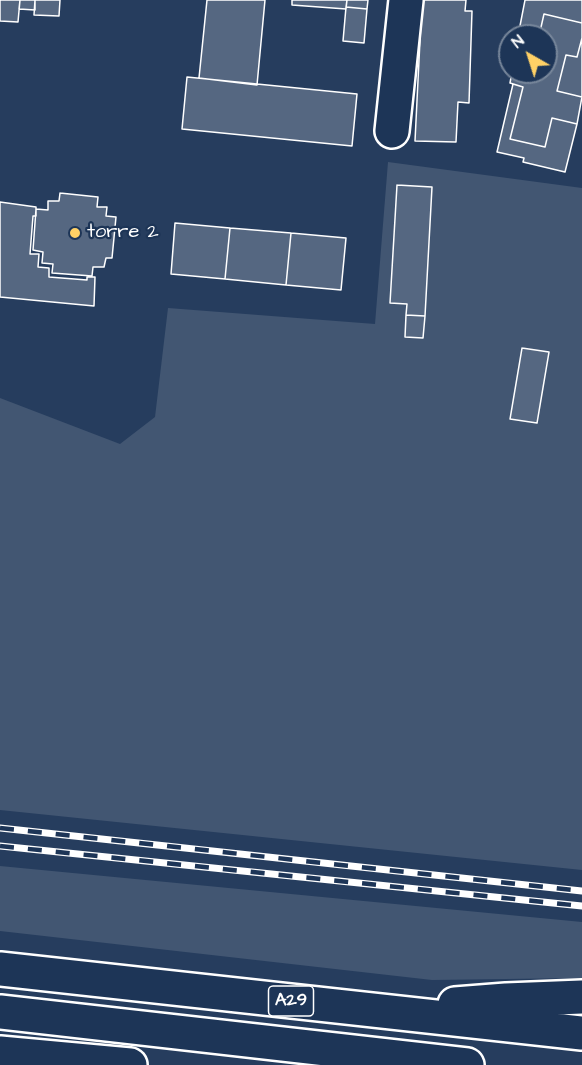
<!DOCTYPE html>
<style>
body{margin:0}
#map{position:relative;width:582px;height:1065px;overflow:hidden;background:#263d5e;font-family:"Architects Daughter",sans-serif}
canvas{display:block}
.north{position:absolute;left:498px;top:24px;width:60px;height:60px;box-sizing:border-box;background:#1d3557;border:2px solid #77869a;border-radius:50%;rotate:321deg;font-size:16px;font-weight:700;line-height:24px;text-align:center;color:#fff}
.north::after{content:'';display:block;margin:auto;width:21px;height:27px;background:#ffd166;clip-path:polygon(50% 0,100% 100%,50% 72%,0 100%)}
</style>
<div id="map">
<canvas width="582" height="1065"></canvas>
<div class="north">N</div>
</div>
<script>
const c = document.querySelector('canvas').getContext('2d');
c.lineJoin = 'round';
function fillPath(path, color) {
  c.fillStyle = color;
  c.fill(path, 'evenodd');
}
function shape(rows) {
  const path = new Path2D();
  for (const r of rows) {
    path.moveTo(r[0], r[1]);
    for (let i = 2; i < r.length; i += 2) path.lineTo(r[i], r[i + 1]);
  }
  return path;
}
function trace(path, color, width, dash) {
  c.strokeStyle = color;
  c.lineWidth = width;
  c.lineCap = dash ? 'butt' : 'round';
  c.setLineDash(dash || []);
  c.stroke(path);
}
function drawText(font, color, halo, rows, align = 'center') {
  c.font = font + ' "Architects Daughter",sans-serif';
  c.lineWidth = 4.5;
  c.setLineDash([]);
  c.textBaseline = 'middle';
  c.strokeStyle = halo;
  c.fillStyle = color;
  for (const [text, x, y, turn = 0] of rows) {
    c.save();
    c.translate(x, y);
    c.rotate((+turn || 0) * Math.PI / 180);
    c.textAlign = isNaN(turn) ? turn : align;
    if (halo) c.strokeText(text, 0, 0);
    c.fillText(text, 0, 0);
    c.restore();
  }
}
const green = shape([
 [388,162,582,188,582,870,0,810,0,398,120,444,155,417,168,308,375,324],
 [0,866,582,922,582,978,432,980,0,931]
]);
const building = shape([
 [0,0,20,0,18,22,0,21,0,0],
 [20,0,35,0,35,10,19,9,20,0],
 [35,0,60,0,59,16,34,15,35,0],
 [207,0,265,0,257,85,199,78,207,0],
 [292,0,347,0,346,9,292,5,292,0],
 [347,0,368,0,367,9,346,7,347,0],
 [422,0,466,0,465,11,472,11,469,103,458,102,456,142,415,141,422,0],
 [525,0,582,0,582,23,544,14,539,36,519,31,525,0],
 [346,7,367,9,364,43,343,41,346,7],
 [544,14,582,23,582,38,577,57,566,55,557,91,582,97,577,124,552,118,545,147,510,139,523,87,510,83,512,72,546,72,546,36,518,36,519,31,539,36,544,14],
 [582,38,582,97,557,91,566,55,577,57,582,38],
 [187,77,357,94,352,146,182,129,187,77],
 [513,84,523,87,510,139,545,147,552,118,577,124,565,172,523,162,524,158,497,152,513,84],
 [397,185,432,187,425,316,406,315,407,304,390,303,397,185],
 [60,193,98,197,97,207,107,207,106,216,116,217,112,258,106,258,104,267,93,267,92,276,52,273,53,264,42,263,43,252,33,250,36,209,48,210,48,201,59,201,60,193],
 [0,202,36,207,36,216,33,216,30,254,39,254,38,267,49,268,49,277,87,280,87,277,95,277,94,306,0,297,0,202],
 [175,223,230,228,225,279,171,274,175,223],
 [230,228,291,233,286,285,225,279,230,228],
 [291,233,346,238,341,290,286,285,291,233],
 [406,315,425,316,423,338,405,337,406,315],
 [522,348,549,352,537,423,510,419,522,348]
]);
const minor = shape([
 [392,131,406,0],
 [0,1053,130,1065]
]);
const motorway = shape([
 [0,969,582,1033],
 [455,1004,506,1000,582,997],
 [0,1012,467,1065]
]);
const rail = shape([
 [0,828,582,891],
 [0,846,582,906]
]);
const markers = [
 [75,233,6,"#ffd166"]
];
const shields = [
 [291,1001,45]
];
const shieldNames = [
 ["A29",291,1001]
];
const poiNames = [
 ["torre 2",87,233]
];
fillPath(green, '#425672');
fillPath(building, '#556781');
trace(building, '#fff', 1.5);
trace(minor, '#fff', 38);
trace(motorway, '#fff', 38);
trace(minor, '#1d3557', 33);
trace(motorway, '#1d3557', 33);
trace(rail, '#fff', 7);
trace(rail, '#1d3557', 4.5, [14]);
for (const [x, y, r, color] of markers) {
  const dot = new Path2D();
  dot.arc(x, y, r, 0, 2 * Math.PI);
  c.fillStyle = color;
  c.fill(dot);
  trace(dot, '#1d3557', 2);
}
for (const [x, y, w] of shields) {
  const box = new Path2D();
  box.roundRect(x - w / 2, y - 15, w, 30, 4.5);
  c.fillStyle = '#1d3557';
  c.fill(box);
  trace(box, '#fff', 1.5);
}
drawText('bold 18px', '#fff', null, shieldNames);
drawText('20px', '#fff', '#1d3557', poiNames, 'left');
</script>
